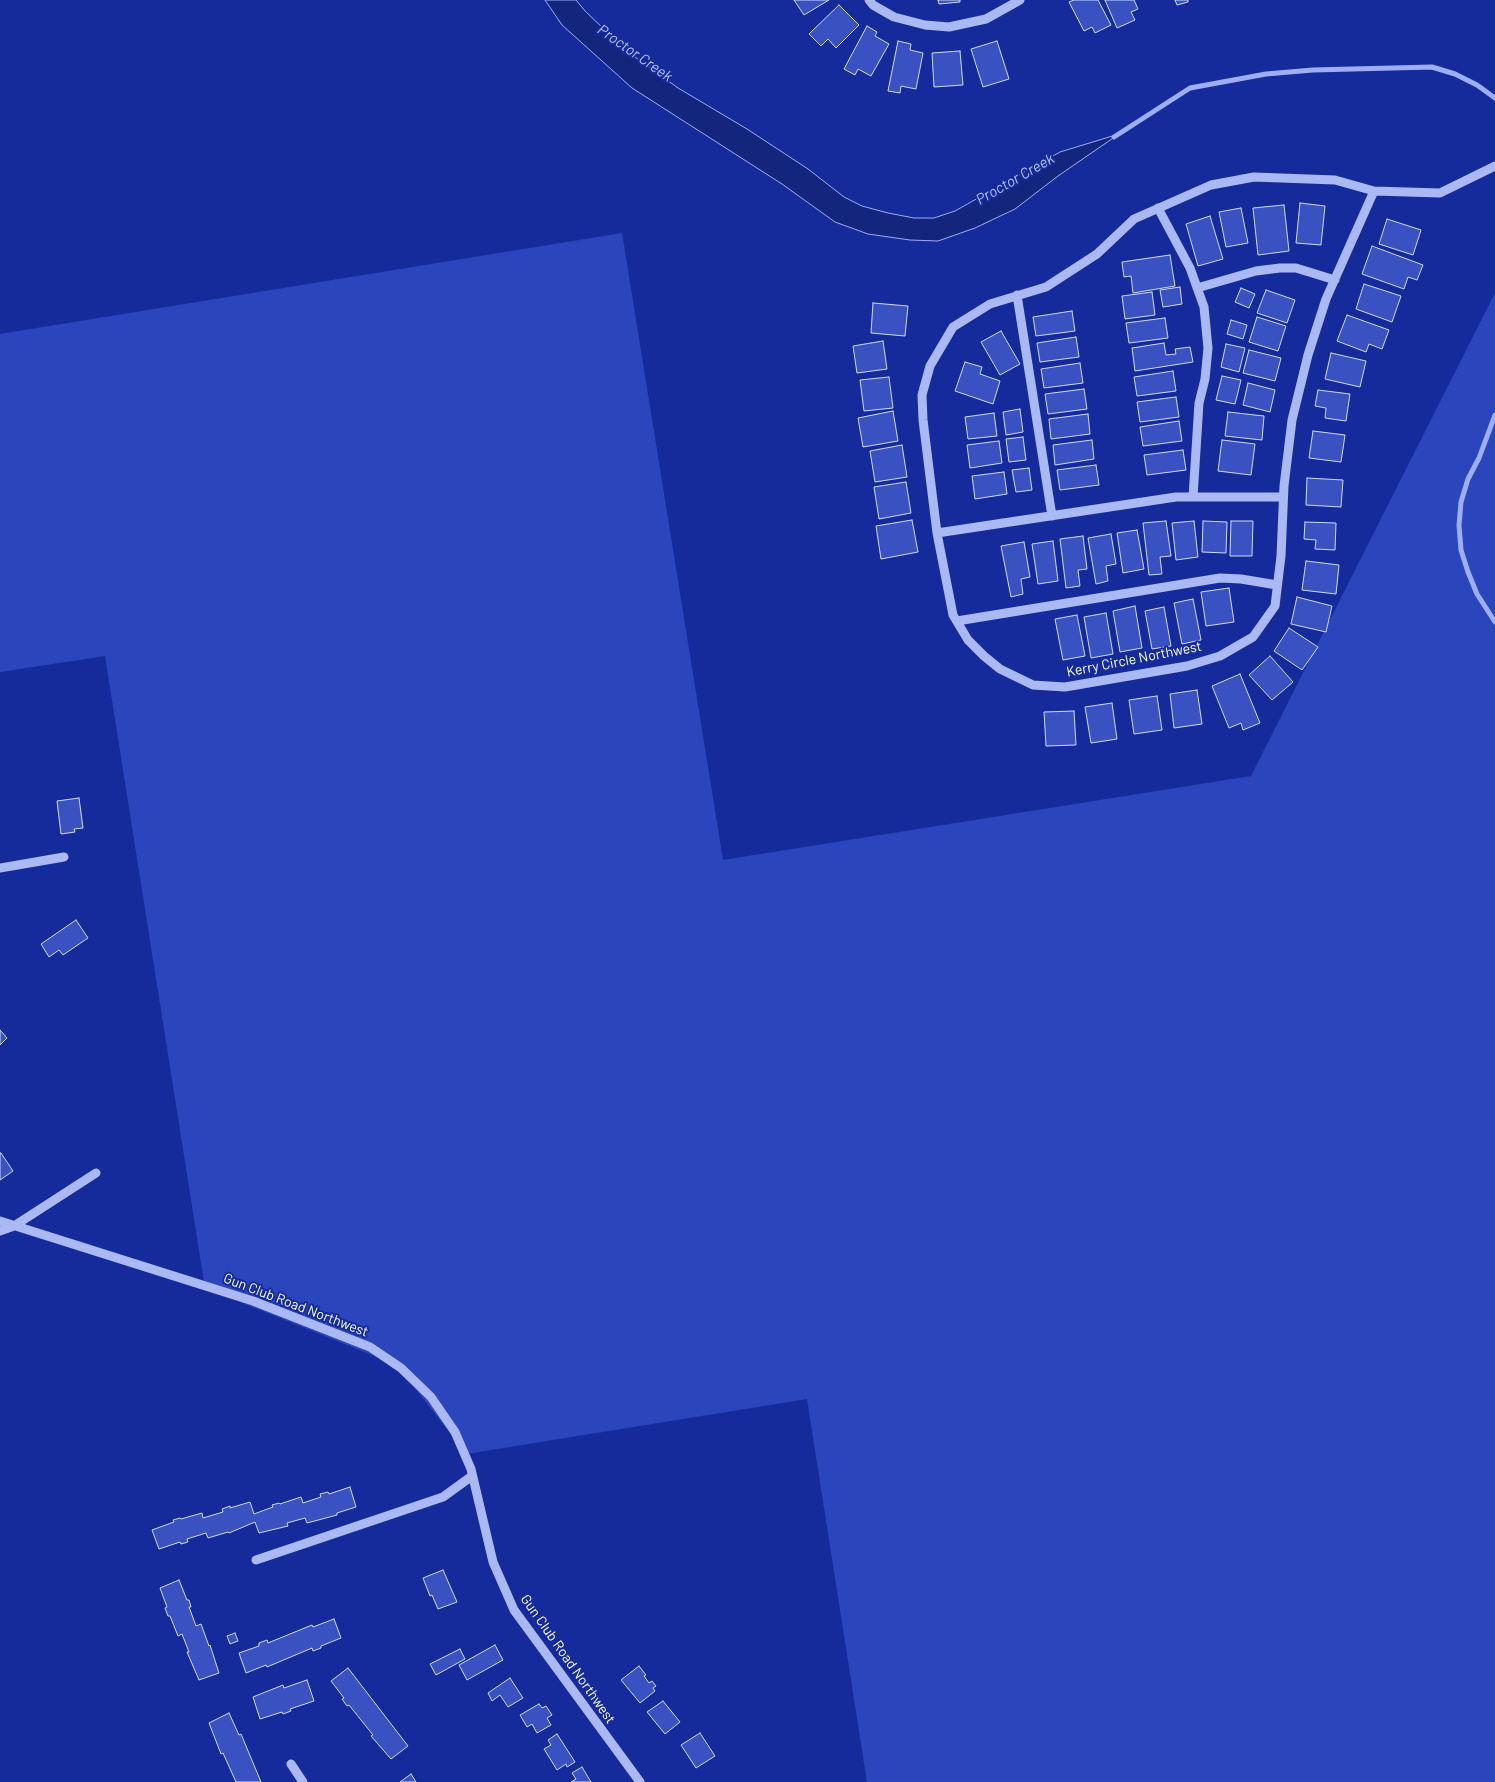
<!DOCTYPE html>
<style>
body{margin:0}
canvas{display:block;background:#152b9c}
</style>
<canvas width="1495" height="1782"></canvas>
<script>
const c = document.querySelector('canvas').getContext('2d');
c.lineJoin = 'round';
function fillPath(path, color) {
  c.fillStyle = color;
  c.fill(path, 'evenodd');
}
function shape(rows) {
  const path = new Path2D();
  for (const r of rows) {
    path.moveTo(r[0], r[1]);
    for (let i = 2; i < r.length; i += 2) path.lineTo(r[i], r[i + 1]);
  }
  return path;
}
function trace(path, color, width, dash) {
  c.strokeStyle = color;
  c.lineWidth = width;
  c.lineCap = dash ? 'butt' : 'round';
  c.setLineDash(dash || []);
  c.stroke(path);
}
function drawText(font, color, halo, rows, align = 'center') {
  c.font = font + ' Barlow,sans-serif';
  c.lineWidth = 4;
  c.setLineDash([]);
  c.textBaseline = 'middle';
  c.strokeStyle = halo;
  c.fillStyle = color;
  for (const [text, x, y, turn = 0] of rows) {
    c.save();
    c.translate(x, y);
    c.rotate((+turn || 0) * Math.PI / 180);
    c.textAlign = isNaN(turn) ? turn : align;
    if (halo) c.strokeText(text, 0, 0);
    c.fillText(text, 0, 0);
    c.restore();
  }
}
const green = shape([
 [622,233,723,860,1251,776,1495,293,1495,1782,867,1782,807,1399,466,1454,397,1365,205,1288,105,656,0,672,0,334]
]);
const water = shape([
 [545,0,576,0,585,11,628,52,678,88,747,129,808,169,844,197,862,206,888,213,914,218,934,218,955,211,1060,152,1119,134,1058,176,1015,209,975,228,938,241,910,240,868,234,835,222,782,184,632,88,562,25,545,0]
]);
const stream = shape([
 [1114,137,1190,88,1266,74,1313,70,1432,67,1455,74,1477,85,1495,98],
 [1495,415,1479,458,1468,479,1461,502,1459,525,1461,550,1468,572,1477,594,1495,622]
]);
const building = shape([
 [794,0,829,0,804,15,794,0],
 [938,0,960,0,960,2,939,4,938,0],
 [1074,0,1098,0,1111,25,1095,33,1092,27,1084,31,1069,2,1074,0],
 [1105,0,1134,0,1138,9,1131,12,1135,20,1117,28,1105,0],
 [1175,0,1188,0,1188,2,1177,5,1175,0],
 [839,5,859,25,836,48,828,39,821,46,809,34,839,5],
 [867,26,877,32,875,36,889,44,871,76,858,69,855,75,844,69,867,26],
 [898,41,911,44,910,50,923,53,916,89,901,86,900,93,888,91,898,41],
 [997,41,1009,79,983,87,971,49,997,41],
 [960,51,963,85,934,87,932,53,960,51],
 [1300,203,1325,206,1321,245,1296,243,1300,203],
 [1284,205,1289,251,1258,255,1253,208,1284,205],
 [1241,208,1248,243,1226,247,1219,212,1241,208],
 [1210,216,1223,259,1198,266,1186,224,1210,216],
 [1387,219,1421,230,1413,255,1379,244,1387,219],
 [1372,246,1423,265,1417,280,1408,277,1404,289,1362,274,1372,246],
 [1170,255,1175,286,1133,293,1131,276,1124,277,1122,262,1170,255],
 [1364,284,1401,296,1392,322,1356,309,1364,284],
 [1180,287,1182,304,1163,307,1160,290,1180,287],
 [1241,288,1255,294,1249,308,1235,302,1241,288],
 [1266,290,1295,300,1287,323,1257,313,1266,290],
 [1152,292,1155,315,1125,319,1122,296,1152,292],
 [873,303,908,306,905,336,871,333,873,303],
 [1072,311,1075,331,1036,336,1033,317,1072,311],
 [1347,315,1389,330,1382,349,1369,344,1366,352,1337,341,1347,315],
 [1257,317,1286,326,1278,351,1249,342,1257,317],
 [1165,318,1168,338,1129,343,1126,323,1165,318],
 [1231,320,1247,325,1243,339,1227,334,1231,320],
 [1001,331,1020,364,1000,375,981,342,1001,331],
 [1076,337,1079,357,1040,362,1037,343,1076,337],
 [883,341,887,369,857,373,853,346,883,341],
 [1164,343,1166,355,1176,354,1175,349,1190,347,1193,362,1135,371,1132,348,1164,343],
 [1226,344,1245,348,1239,372,1221,367,1226,344],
 [1249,350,1281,358,1275,381,1243,373,1249,350],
 [1331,353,1366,361,1360,387,1325,379,1331,353],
 [965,362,982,367,980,374,1000,381,993,404,955,391,965,362],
 [1080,363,1083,383,1044,388,1041,369,1080,363],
 [1173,371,1176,391,1137,396,1134,377,1173,371],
 [1222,376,1241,380,1235,404,1216,400,1222,376],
 [889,377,893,408,864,411,860,380,889,377],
 [1248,383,1275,390,1270,412,1243,405,1248,383],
 [1084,389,1087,409,1048,414,1045,394,1084,389],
 [1318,390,1350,394,1346,421,1325,418,1326,408,1315,406,1318,390],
 [1176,397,1179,417,1140,422,1137,402,1176,397],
 [1020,409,1023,432,1006,435,1003,412,1020,409],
 [893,411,898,441,863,447,858,418,893,411],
 [1228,412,1264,416,1262,440,1225,436,1228,412],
 [994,413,997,436,968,439,965,417,994,413],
 [1088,414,1090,434,1051,439,1049,419,1088,414],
 [1179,421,1182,441,1143,446,1140,427,1179,421],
 [1313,431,1345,435,1341,462,1309,458,1313,431],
 [1023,437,1026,460,1009,462,1006,439,1023,437],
 [1092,440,1094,459,1055,465,1053,445,1092,440],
 [1222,440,1255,444,1251,475,1218,471,1222,440],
 [999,441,1002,463,970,468,967,445,999,441],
 [902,445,907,477,875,482,870,451,902,445],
 [1183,450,1186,470,1147,475,1144,455,1183,450],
 [1096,465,1099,485,1060,490,1057,470,1096,465],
 [1029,468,1032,490,1016,492,1012,470,1029,468],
 [1004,472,1007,494,975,499,972,476,1004,472],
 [1307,478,1343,480,1341,507,1306,505,1307,478],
 [906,482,911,513,879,519,874,487,906,482],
 [912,520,918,552,881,559,876,526,912,520],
 [1166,521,1171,556,1160,557,1162,574,1149,575,1143,523,1166,521],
 [1194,521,1198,557,1176,560,1172,523,1194,521],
 [1203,521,1227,522,1226,553,1202,552,1203,521],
 [1231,521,1253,521,1252,556,1230,556,1231,521],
 [1305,522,1336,523,1335,550,1315,549,1316,540,1304,539,1305,522],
 [1137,530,1144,569,1123,573,1117,533,1137,530],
 [1111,534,1116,564,1106,566,1108,581,1096,584,1088,538,1111,534],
 [1083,536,1087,569,1078,570,1080,586,1066,588,1060,539,1083,536],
 [1053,541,1058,581,1038,584,1032,544,1053,541],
 [1024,542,1030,577,1021,579,1023,594,1011,597,1001,546,1024,542],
 [1306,561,1339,565,1336,594,1302,590,1306,561],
 [1229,588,1234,622,1206,626,1201,592,1229,588],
 [1297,597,1332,606,1326,632,1291,624,1297,597],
 [1193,599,1201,640,1182,644,1174,603,1193,599],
 [1135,606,1142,648,1120,652,1113,611,1135,606],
 [1164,607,1171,646,1152,649,1145,611,1164,607],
 [1106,613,1113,654,1091,658,1084,617,1106,613],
 [1077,615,1085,656,1063,660,1055,619,1077,615],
 [1289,628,1318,647,1302,670,1274,651,1289,628],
 [1270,656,1293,682,1272,700,1249,675,1270,656],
 [1240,674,1260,723,1243,730,1241,723,1229,728,1212,686,1240,674],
 [1197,690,1202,724,1174,728,1170,694,1197,690],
 [1157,696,1162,730,1134,734,1129,700,1157,696],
 [1112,703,1117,739,1091,743,1085,707,1112,703],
 [1074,711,1076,745,1046,746,1044,712,1074,711],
 [79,798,83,828,74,829,75,832,61,834,57,801,79,798],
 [76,920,88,938,63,955,59,950,49,957,41,944,76,920],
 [0,1030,7,1038,0,1045,0,1030],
 [0,1153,1,1153,13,1171,0,1180,0,1153],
 [350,1487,356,1507,337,1513,337,1515,307,1523,305,1518,287,1523,288,1526,259,1533,255,1522,229,1533,228,1532,208,1538,206,1533,187,1539,188,1542,181,1544,180,1542,159,1549,152,1530,174,1522,173,1520,180,1518,181,1519,202,1513,203,1518,223,1512,222,1509,230,1506,230,1508,250,1502,254,1514,273,1507,272,1505,279,1503,280,1504,301,1497,303,1503,321,1497,320,1494,328,1492,329,1494,350,1487],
 [443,1570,457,1602,438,1609,432,1595,430,1596,423,1578,443,1570],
 [179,1580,187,1600,189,1600,191,1607,189,1607,196,1626,201,1624,209,1646,210,1645,219,1673,199,1680,187,1652,189,1652,182,1634,178,1636,170,1616,168,1616,165,1608,167,1607,160,1588,179,1580],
 [334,1619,341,1638,321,1646,321,1648,313,1651,312,1648,267,1667,266,1665,246,1673,239,1653,259,1646,259,1643,267,1640,268,1643,312,1625,313,1627,334,1619],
 [235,1633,238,1641,230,1644,227,1636,235,1633],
 [495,1645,503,1660,467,1680,459,1665,495,1645],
 [460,1649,465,1659,436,1675,430,1664,460,1649],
 [639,1666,646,1675,644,1676,649,1683,652,1681,656,1686,653,1688,655,1691,640,1703,621,1680,639,1666],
 [348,1668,408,1746,391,1759,371,1736,373,1735,349,1705,347,1706,342,1699,344,1698,331,1681,348,1668],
 [510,1678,523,1698,508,1707,500,1695,492,1701,488,1693,510,1678],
 [307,1680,314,1701,290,1709,291,1711,283,1714,282,1712,260,1719,253,1697,283,1685,284,1688,307,1680],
 [663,1701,680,1722,665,1734,647,1712,663,1701],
 [539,1704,542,1708,546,1706,552,1715,547,1718,551,1725,537,1733,532,1724,527,1727,520,1715,539,1704],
 [229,1713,239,1735,241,1734,261,1782,236,1782,223,1753,221,1754,209,1723,229,1713],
 [700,1733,715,1756,696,1768,681,1745,700,1733],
 [557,1734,575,1762,567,1767,566,1764,557,1770,544,1749,551,1745,548,1740,557,1734],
 [582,1767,591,1782,571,1782,576,1779,572,1773,582,1767],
 [411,1774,416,1782,400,1782,411,1774]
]);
const minor = shape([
 [869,0,873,5,894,17,925,25,949,27,986,19,1020,0],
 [1254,177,1335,180,1374,191,1326,299,1308,355,1292,420,1284,486,1281,556,1275,606,1253,637,1220,656,1187,666,1065,687,1033,685,1000,669,984,656,968,640,953,615,937,533,923,420,922,395,930,366,953,327,990,304,1046,287,1097,254,1134,219,1211,185,1254,177],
 [1374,191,1440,193,1495,166],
 [1158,208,1190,268,1204,307,1208,348,1205,379,1199,403,1193,497],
 [1197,288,1256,271,1280,268,1296,268,1335,280],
 [1017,295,1052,516],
 [937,533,1176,497,1283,497],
 [957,621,1220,578,1241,579,1277,585],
 [0,868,64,857],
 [0,1221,253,1301,370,1347,401,1368,431,1397,455,1432,471,1469,493,1562,514,1610,640,1782],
 [0,1231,14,1226,96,1173],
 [256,1560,443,1497,472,1476],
 [291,1764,303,1782]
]);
const streetNames = [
 ["Kerry Circle Northwest",1134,659,-11],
 ["Gun Club Road Northwest",296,1305,21],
 ["Gun Club Road Northwest",568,1659,55]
];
const waterNames = [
 ["Proctor Creek",635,53,35],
 ["Proctor Creek",1015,179,-30]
];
fillPath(green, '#2b45bc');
fillPath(water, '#14257d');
trace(water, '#9daef6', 1);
trace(stream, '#9daef6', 5);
fillPath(building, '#3951c1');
trace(building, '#d2dafd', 1);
trace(minor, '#aab8f3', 9);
drawText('14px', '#fff', '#152b9c', streetNames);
drawText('italic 15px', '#b7c3f9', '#152b9c', waterNames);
</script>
